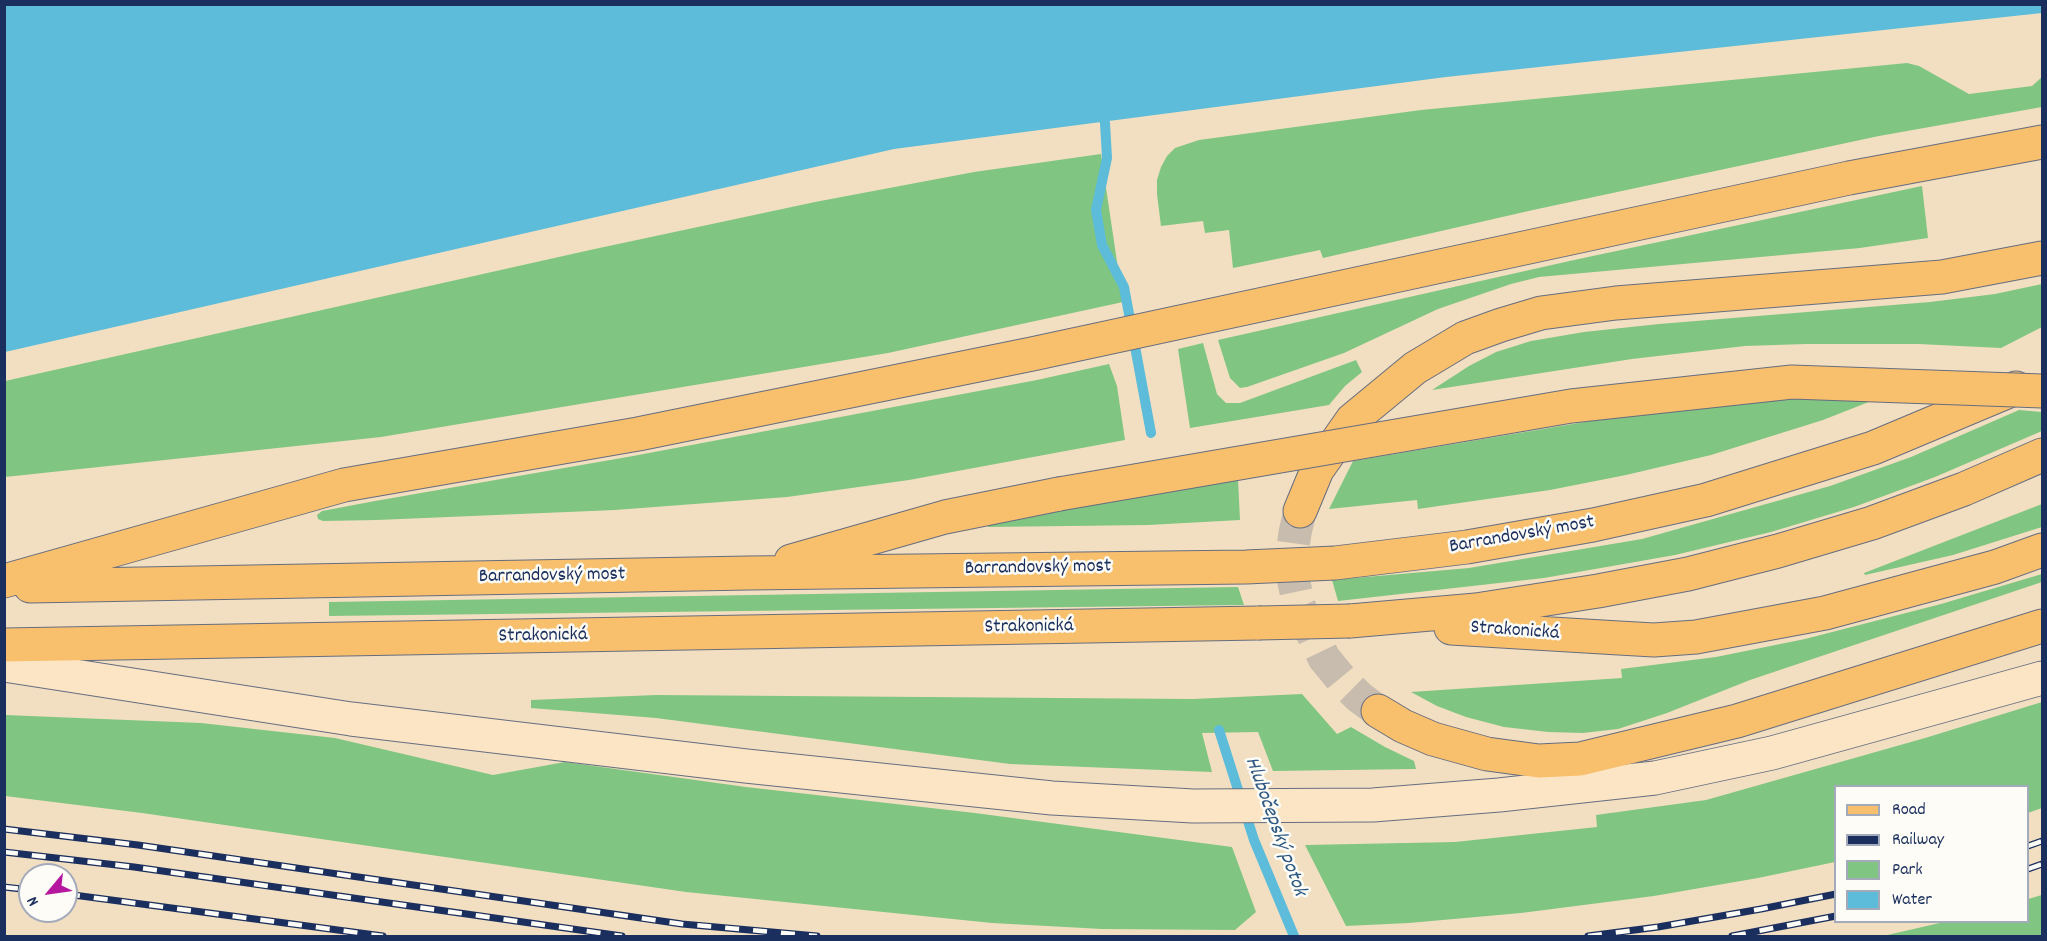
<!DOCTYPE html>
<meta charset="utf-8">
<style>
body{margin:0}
#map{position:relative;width:2047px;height:941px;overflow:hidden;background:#f2dfc1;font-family:Dekko,sans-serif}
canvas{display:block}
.frame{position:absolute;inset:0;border:6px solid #1b2f5e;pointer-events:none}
.legend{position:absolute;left:1834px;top:785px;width:195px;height:138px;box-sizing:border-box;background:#fdfcf7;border:2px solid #a3aaba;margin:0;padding:8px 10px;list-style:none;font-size:18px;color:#1b2f5e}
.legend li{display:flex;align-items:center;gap:12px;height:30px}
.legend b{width:30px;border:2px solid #a3aaba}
.north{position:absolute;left:18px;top:863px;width:60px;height:60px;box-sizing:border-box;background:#fdfcf7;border:2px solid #a3aaba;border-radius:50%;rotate:241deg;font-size:16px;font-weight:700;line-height:24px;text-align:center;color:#1b2f5e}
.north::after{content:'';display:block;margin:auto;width:21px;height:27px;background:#b5179e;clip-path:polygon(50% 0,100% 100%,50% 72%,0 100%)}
</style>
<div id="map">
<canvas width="2047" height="941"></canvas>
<div class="frame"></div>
<ul class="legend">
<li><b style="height:8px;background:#f8bf6c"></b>Road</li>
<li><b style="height:8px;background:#1b2f5e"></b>Railway</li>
<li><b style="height:16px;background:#80c682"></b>Park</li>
<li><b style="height:16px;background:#5cbcda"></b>Water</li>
</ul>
<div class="north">N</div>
</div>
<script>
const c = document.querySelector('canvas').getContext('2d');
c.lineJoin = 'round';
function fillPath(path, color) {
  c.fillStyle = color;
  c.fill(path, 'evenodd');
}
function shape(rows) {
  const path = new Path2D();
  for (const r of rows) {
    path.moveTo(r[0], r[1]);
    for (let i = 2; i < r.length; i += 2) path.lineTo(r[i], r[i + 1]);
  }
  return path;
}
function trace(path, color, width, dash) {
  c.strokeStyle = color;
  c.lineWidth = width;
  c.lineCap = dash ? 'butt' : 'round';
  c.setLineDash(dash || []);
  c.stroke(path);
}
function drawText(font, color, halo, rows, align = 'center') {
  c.font = font + ' Dekko,sans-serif';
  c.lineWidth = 5;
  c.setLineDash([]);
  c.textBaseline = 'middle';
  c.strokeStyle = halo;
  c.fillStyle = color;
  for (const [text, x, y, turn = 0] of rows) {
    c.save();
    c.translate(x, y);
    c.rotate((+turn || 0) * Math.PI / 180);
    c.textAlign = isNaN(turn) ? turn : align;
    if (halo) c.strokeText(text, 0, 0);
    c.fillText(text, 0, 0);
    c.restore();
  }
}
const green = shape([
 [1907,63,1919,66,1969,94,2032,86,2042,77,2042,107,1879,136,1533,210,1323,258,1320,250,1233,268,1229,230,1205,233,1203,221,1161,226,1157,194,1157,180,1161,167,1167,156,1175,148,1199,140,1421,110],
 [1101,154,1123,302,888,353,381,437,5,477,5,381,590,250,815,202,974,172],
 [1922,186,1928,238,1860,248,1539,277,1511,284,1438,309,1344,353,1247,387,1240,388,1230,378,1218,340,1574,260],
 [2042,284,2042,327,2001,348,1918,344,1806,344,1745,346,1632,359,1432,390,1469,366,1496,352,1531,341,1584,332,1659,324,1930,302,1995,294],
 [1203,343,1217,394,1226,403,1240,403,1356,360,1362,372,1345,386,1329,405,1190,428,1178,349],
 [1109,364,1117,386,1125,440,909,480,787,497,615,510,377,520,323,521,318,519,317,515,322,511,375,501,633,456,1037,380],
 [1879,398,1823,420,1711,455,1626,475,1550,490,1418,509,1417,500,1329,509,1353,461,1620,416,1793,399],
 [2019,410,2042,412,2042,431,1935,477,1854,507,1771,532,1675,555,1544,578,1338,601,1332,580,1469,568,1642,539,1830,486,1911,457],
 [1238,479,1240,520,1148,525,988,527,989,521],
 [2042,504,2042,527,1953,555,1865,575,1864,573],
 [2042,574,2042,582,1750,680,1667,713,1618,729,1583,733,1548,732,1504,727,1466,717,1437,706,1411,692,1622,678,1621,669,1716,657,1805,639,1941,604],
 [1238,587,1244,605,329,616,329,602],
 [1302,694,1337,734,1351,727,1385,747,1414,761,1416,769,1273,771,1258,732,1202,733,1212,772,1010,764,656,718,531,708,531,700,656,695,1193,699],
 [2042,702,2042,808,2028,813,2028,786,1836,786,1835,862,1758,878,1654,896,1521,913,1409,923,1346,926,1305,845,1455,842,1597,827,1596,815,1706,800,1925,738],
 [5,715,201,723,335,738,493,775,565,762,746,787,975,813,1232,847,1256,912,1235,930,1102,929,992,923,686,892,142,813,5,796],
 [2042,895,2042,936,1883,936,1944,922,2028,922,2028,899]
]);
const water = shape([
 [2042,4,2042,13,1446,77,894,149,5,352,5,5]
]);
const stream = shape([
 [1102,111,1105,123,1107,158,1096,210,1102,245,1124,287,1151,433],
 [1219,730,1254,840,1294,936]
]);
const primaryTunnel = shape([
 [1300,511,1295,533,1292,555,1293,578,1299,606,1324,658,1342,680,1359,697,1378,711]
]);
const secondary = shape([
 [4,665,351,719,746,766,1052,798,1193,806,1373,805,1499,795,1655,778,1772,753,2042,678]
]);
const primary = shape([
 [1300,511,1317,470,1352,420,1415,368,1465,338,1501,325,1541,313,1616,303,1942,277,2042,258],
 [791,561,945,517,1059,494],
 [4,581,344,485,638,434,1032,354,1849,178,2042,142],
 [30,586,749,573,1246,567,1335,563,1467,547,1593,525,1706,500,1873,448,2016,388],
 [1350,621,1476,610,1598,591,1688,574,1778,551,1872,523,1964,489,2042,455],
 [1451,628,1619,638,1654,640,1696,637,1825,613,1995,567,2042,550],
 [4,645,1259,623],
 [1378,711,1403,726,1433,739,1487,754,1539,761,1580,759,1737,721,2042,626]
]);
const rail = shape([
 [4,829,138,845,682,924,817,936],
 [2028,846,2042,841],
 [4,852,134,867,622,936],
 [2028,869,2042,864],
 [4,887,30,890],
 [66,894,383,936],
 [1588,936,1658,927,1761,909,1836,894],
 [1732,936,1836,916]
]);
const primaryBridge = shape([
 [1059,494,1571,406,1792,382,2042,391],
 [1259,623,1350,621]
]);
const streetNames = [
 ["Barrandovský most",1522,536,-10],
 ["Barrandovský most",1038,569,-1],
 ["Barrandovský most",552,577,-1],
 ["Strakonická",1029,628,-1],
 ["Strakonická",1515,632,4],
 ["Strakonická",543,637,-1]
];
const waterNames = [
 ["Hlubočepský potok",1274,827,70]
];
fillPath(green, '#80c682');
fillPath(water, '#5cbcda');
trace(stream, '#5cbcda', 10);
trace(primaryTunnel, '#c7bcad', 33, [33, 16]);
trace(secondary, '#666d81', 35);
trace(primary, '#666d81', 35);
trace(secondary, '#fce5c4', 33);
trace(primary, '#f8bf6c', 33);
trace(rail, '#1b2f5e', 7);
trace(rail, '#fdfcf7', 4.5, [14]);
trace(primaryBridge, '#666d81', 35, []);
trace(primaryBridge, '#f8bf6c', 33);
drawText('20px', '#1b2f5e', '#fdfcf7', streetNames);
drawText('italic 21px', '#2e5983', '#fdfcf7', waterNames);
</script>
